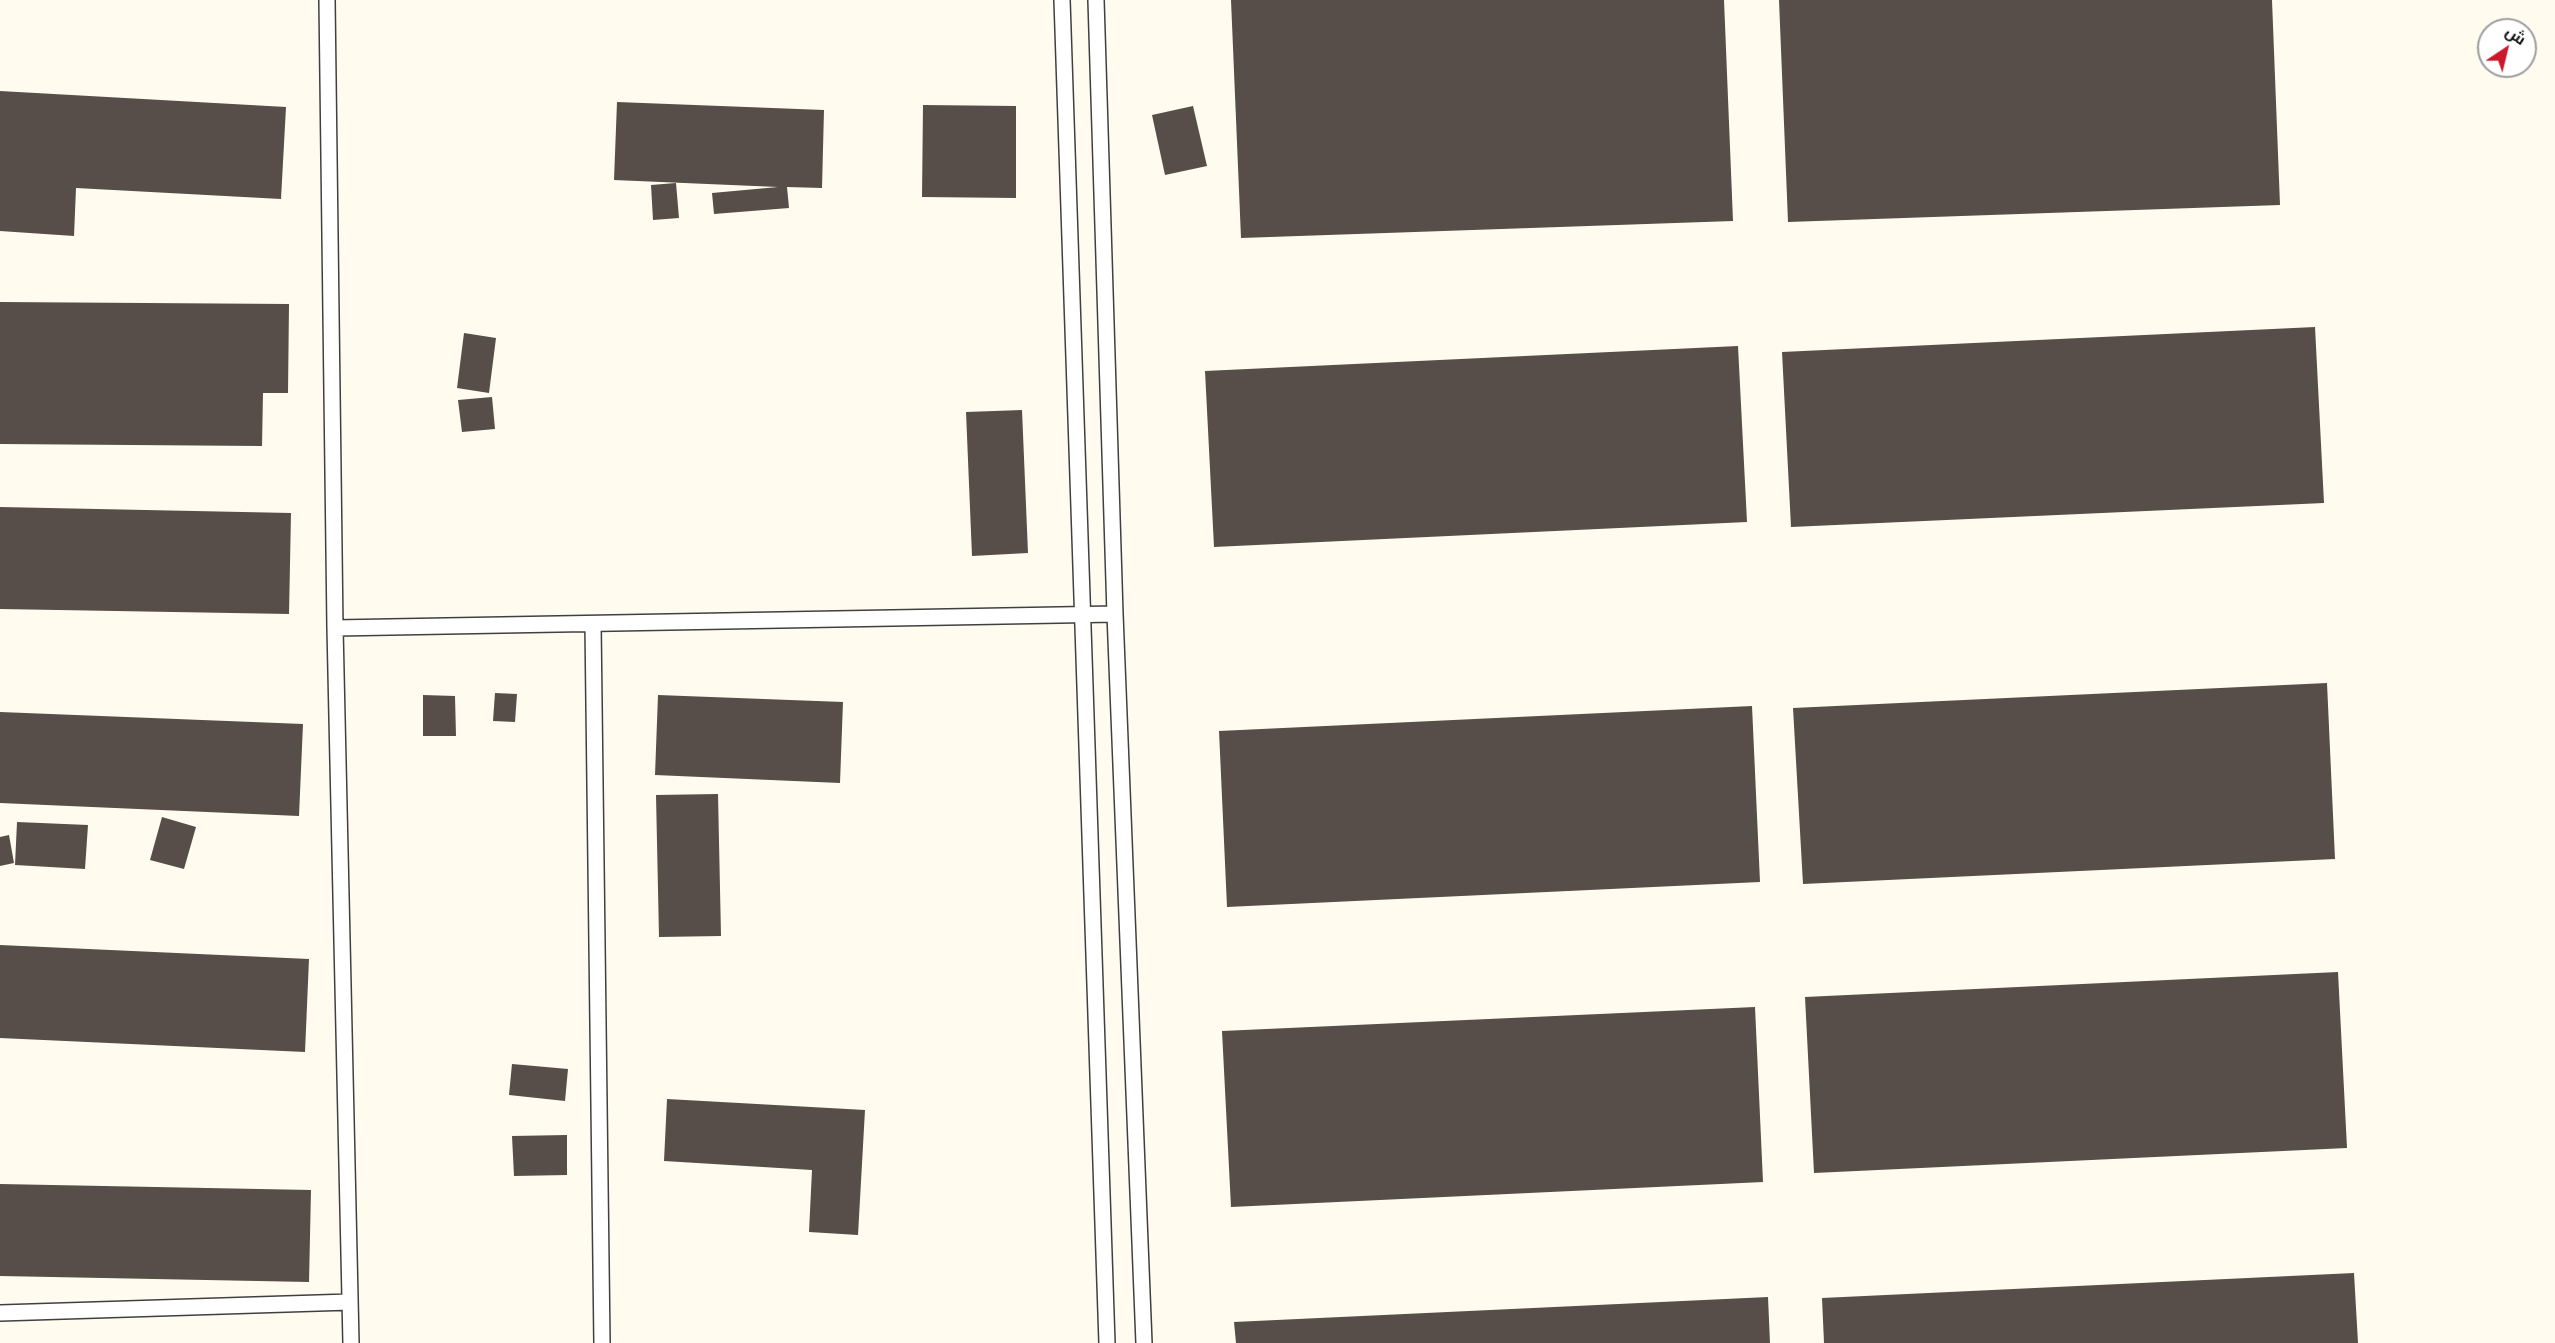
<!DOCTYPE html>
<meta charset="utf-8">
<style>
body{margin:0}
#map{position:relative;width:2555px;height:1343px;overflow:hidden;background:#fffbee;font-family:Merriweather,Cairo,serif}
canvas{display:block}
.north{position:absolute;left:2477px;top:18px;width:60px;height:60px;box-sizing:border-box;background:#fff;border:2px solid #9e9e9e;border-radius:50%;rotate:35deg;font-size:16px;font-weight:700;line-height:24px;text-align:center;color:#0d0d0d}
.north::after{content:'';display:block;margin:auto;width:21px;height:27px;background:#ca192c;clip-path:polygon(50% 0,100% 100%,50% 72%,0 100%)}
</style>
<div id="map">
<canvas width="2555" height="1343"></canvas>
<div class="north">ش</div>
</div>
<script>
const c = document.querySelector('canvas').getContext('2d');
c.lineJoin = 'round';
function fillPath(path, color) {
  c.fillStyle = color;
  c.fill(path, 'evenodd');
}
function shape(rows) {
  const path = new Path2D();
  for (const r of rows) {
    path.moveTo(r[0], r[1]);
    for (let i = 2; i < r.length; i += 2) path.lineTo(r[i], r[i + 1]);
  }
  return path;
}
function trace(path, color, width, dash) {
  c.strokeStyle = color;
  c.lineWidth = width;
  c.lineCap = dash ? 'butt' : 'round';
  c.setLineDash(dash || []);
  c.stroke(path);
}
const building = shape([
 [1231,0,1724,0,1733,221,1241,238],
 [1779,0,2272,0,2280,205,1788,222],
 [0,91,286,107,281,199,76,188,74,236,0,231],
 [617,102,824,110,822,188,787,187,789,208,714,214,712,193,778,187,614,180],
 [923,105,1016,106,1016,198,922,197],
 [1193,106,1207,166,1165,175,1152,115],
 [676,183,679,218,653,220,651,185],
 [0,302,289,304,288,393,263,393,262,446,0,444],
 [2315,327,2324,503,1791,527,1782,352],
 [464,333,496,338,489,393,457,388],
 [1738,346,1747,522,1214,547,1205,371],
 [492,397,495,429,462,432,458,400],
 [1022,410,1028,553,972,556,966,412],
 [0,507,291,513,289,614,0,609],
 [2327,683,2335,859,1803,884,1793,708],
 [495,693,517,694,515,722,493,721],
 [423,695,455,696,456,736,423,736],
 [658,695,843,702,840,783,655,775],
 [1752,706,1760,882,1227,907,1219,731],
 [0,712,303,724,299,816,0,803],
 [718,794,721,936,659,937,656,795],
 [162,817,196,827,184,869,150,860],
 [17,822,88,825,85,869,15,865],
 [9,835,14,863,0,866,0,837],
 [0,945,309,959,305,1052,0,1038],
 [2338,972,2347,1148,1814,1173,1805,997],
 [1755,1007,1763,1182,1231,1207,1222,1031],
 [512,1064,568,1069,565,1101,509,1095],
 [667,1099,865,1110,858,1235,809,1232,812,1170,664,1161],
 [567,1135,567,1175,514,1176,512,1136],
 [0,1184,311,1190,309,1282,0,1276],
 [2354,1273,2358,1343,1824,1343,1822,1298],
 [1768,1297,1770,1343,1236,1343,1234,1322]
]);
const service = shape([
 [327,0,335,628,351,1343],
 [1062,0,1107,1343],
 [1096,0,1115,614,1144,1343],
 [593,624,602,1343],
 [335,628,1115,614],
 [0,1313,350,1302]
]);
fillPath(building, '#574d49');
trace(service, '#404040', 18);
trace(service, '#fff', 15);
</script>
